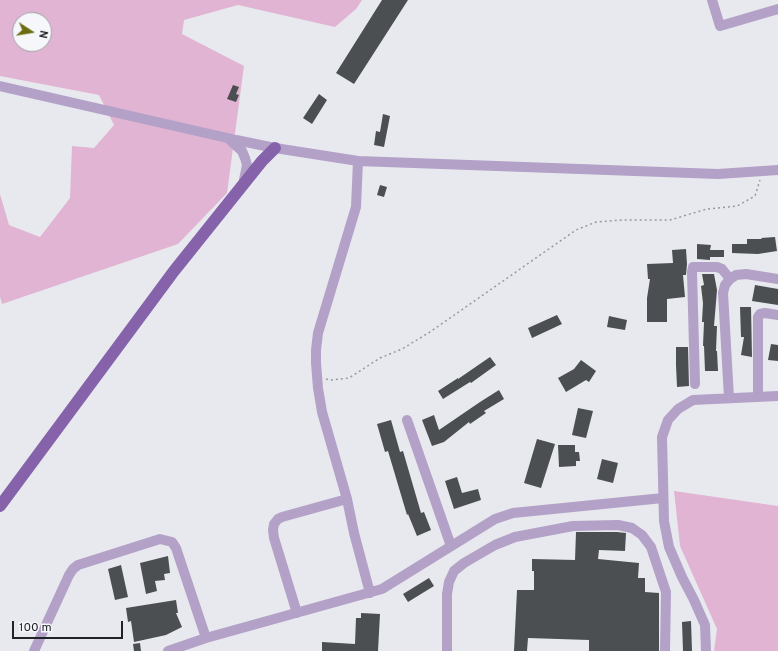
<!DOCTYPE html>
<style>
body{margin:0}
#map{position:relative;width:778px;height:651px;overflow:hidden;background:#e8e9ee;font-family:Overpass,sans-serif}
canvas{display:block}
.north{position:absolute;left:12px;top:12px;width:40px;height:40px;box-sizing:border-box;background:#f5f7fb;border:1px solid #a1a2a5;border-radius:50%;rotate:102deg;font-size:11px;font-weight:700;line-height:16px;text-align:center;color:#222324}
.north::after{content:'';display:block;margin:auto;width:14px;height:18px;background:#6c6d0e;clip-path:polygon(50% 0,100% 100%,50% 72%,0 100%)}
.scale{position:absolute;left:12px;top:621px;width:111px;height:18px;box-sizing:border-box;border:2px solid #222324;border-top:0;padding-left:5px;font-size:12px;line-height:14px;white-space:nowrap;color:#222324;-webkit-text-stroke:3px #f5f7fb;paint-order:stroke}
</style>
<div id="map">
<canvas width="778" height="651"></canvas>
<div class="north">N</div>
<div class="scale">100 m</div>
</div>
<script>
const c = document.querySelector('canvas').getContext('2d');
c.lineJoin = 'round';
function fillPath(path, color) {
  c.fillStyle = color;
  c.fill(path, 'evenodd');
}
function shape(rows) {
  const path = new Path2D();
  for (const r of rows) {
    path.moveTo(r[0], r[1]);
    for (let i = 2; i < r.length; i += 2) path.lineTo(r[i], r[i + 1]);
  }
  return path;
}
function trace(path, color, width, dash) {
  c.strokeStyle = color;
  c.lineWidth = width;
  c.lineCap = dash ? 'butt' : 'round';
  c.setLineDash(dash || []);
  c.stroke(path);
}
const green = shape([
 [0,0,362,0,356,9,335,27,238,5,184,20,182,34,244,66,227,193,178,244,2,304,0,297,0,194,9,225,40,237,70,198,72,146,94,148,114,125,99,95,0,76],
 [20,20,44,20,44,44,20,44],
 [674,491,778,506,778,651,714,651,717,629,680,546]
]);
const building = shape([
 [382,0,408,0,354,84,336,73],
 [233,85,239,87,236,94,239,95,236,102,227,99],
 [319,94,327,100,312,124,303,118],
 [383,114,390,116,384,147,374,145,376,131,380,132],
 [380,185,387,187,384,197,377,195],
 [775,237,777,251,758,254,732,253,732,244,747,244,747,239,762,239,761,238],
 [697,244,711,245,710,250,724,250,724,257,710,257,710,260,697,259],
 [686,249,687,264,686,275,683,275,685,297,667,299,667,322,647,322,647,298,650,279,648,279,647,264,673,263,672,250],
 [702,274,714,274,717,290,714,326,717,326,716,351,717,351,718,371,705,371,704,346,703,346,704,322,702,322,703,303,701,286,704,285],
 [755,285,778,289,778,305,752,301],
 [740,307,751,307,752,357,741,355,744,337,741,337],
 [557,315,562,324,532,338,528,328],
 [609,316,627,320,625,330,607,327],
 [771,344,778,345,778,361,768,360],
 [676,347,688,347,689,386,677,387,676,365],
 [490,357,496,365,471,383,470,382,443,399,438,391,458,378,458,379],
 [581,360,596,371,589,382,586,380,566,392,558,378,574,369],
 [499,390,504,399,484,411,486,413,470,424,469,422,444,442,432,446,422,420,434,415,439,430,480,402],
 [578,408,593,411,586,438,572,435],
 [391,420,400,452,403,451,421,513,424,512,431,530,417,536,408,514,407,515,388,451,385,452,377,424],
 [537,439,555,444,541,488,524,483],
 [558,445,575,445,575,452,579,452,580,461,576,461,576,466,559,467],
 [602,459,618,463,613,483,597,479],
 [457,477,462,493,478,489,481,500,454,509,445,481],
 [576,532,617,532,626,533,625,551,599,550,598,559,639,563,638,578,645,578,645,592,659,593,659,651,589,651,589,640,528,638,527,651,514,651,517,590,534,590,534,571,532,571,532,559,575,560],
 [168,556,170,573,164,574,165,580,155,581,157,591,146,594,140,563],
 [121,565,128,597,115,600,108,569],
 [429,578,434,586,408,602,403,594],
 [176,600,178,613,176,613,182,627,166,635,134,642,131,621,128,622,126,608],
 [361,613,380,614,378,651,322,651,322,642,355,644,356,618,361,618],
 [691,621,692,651,683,651,682,622],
 [140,643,141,651,134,651,133,644]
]);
const path = shape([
 [326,379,331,380,349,378,380,358,402,349,430,332,576,230,596,222,622,220,670,220,707,209,737,206,755,196,760,180]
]);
const minor = shape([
 [712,0,720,26,778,9],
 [0,86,236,140,275,148,358,161,718,174,778,170],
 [230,140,242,151,245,158,247,165,243,185],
 [358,161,356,207,318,333,316,350,316,363,318,388,322,412,347,499,354,533,370,593],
 [695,384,692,272,693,267,717,267,722,269,730,279],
 [758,397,758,317,760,314,765,313,778,315],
 [729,398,723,293,725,285,730,279,736,275,746,274,778,279],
 [407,420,451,546],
 [297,613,274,538,273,530,274,524,278,519,282,517,347,499],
 [34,651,69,575,73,569,78,565,160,539,172,542,176,548,206,638],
 [168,651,206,638,382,589,495,519,513,513,663,498],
 [447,651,447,594,449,582,454,571,464,563,495,545,515,537,573,526,618,525,632,528,642,535,651,547,666,592,665,651],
 [706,651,705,625,694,600,682,577,669,547,664,521,662,437,668,420,678,409,693,400,778,396]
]);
const major = shape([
 [0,506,174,271,262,161,275,148]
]);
fillPath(green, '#e1b4d3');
fillPath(building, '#4b4f51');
trace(path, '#98999d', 1.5, [2, 3]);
trace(minor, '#b3a1c8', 10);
trace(major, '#8562a9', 12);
</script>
